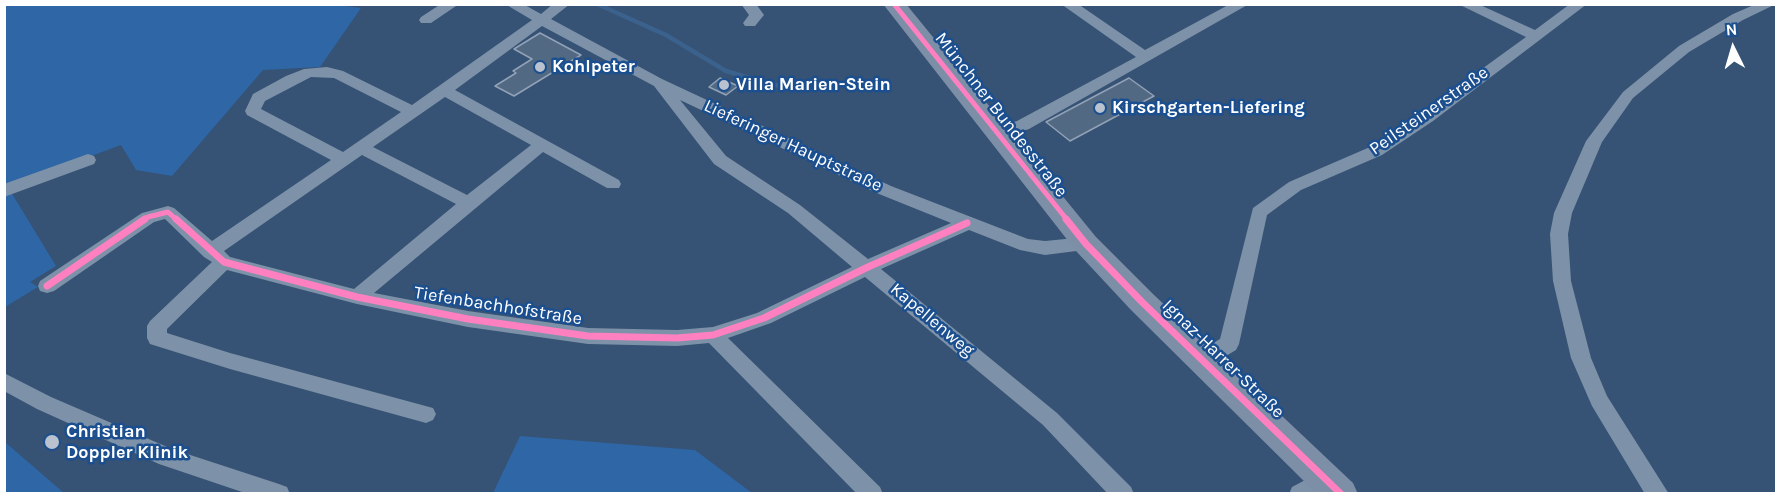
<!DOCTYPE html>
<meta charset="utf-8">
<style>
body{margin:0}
#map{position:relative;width:1781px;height:498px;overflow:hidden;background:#365274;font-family:Karla,sans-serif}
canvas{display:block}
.frame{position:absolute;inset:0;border:6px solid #fff;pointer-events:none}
.north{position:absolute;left:1703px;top:18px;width:60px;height:60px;-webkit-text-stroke:4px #1b4f8f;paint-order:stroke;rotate:355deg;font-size:16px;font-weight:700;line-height:24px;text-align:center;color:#fff}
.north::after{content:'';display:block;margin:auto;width:21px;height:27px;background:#fff;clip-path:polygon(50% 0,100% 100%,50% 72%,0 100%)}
</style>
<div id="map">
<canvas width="1781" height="498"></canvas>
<div class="frame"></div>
<div class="north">N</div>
</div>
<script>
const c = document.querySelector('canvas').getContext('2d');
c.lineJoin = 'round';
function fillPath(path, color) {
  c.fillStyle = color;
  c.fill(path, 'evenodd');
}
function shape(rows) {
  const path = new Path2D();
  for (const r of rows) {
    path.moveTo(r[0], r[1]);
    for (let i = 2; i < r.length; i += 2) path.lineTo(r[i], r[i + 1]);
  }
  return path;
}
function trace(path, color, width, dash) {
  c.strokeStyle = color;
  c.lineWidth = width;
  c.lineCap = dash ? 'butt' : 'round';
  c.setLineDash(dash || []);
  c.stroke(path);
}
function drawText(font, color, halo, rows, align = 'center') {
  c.font = font + ' Karla,sans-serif';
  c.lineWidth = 5;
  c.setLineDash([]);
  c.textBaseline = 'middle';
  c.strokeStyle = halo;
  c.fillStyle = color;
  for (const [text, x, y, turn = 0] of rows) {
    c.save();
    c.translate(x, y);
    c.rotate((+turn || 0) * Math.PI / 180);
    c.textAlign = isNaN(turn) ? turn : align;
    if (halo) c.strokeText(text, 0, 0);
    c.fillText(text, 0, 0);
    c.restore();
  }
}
const green = shape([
 [331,4,361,8,320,67,263,70,172,176,136,170,121,145,8,187,56,266,30,282,38,287,5,307,5,5],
 [520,436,695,450,752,493,493,493],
 [5,442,64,493,5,493]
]);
const stream = shape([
 [597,4,666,35,726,71,774,85,792,87]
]);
const building = shape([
 [540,33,581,55,514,96,495,86,516,73,513,71,532,59,514,49,540,33],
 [720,78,738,86,726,95,709,87,720,78],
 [1129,78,1154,96,1070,141,1046,122,1129,78]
]);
const minor = shape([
 [441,4,459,4,431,23,421,23,419,20,421,17,441,4],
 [505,4,523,4,541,14,553,4,570,4,551,19,662,79,891,186,1028,239,1045,241,1086,237,1092,239,1095,244,1092,249,1045,255,1020,250,969,230,881,269,1057,413,1131,487,1134,494,1108,494,1043,425,865,277,771,323,728,338,880,487,883,494,857,494,709,343,677,346,588,344,468,327,357,304,227,270,167,329,167,333,230,353,433,408,436,414,433,420,426,423,230,369,150,344,147,338,147,326,150,321,212,262,204,257,165,219,154,222,54,291,47,293,40,291,38,286,40,281,142,213,168,206,174,208,212,241,331,160,247,115,245,111,253,94,286,76,304,69,327,67,343,71,412,105,532,20,505,4],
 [542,26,654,86,714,164,788,213,852,267,757,313,713,327,677,330,588,328,468,311,374,293,543,152,607,188,619,188,621,184,619,180,455,90,542,26],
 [311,77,334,78,401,112,343,152,261,109,265,101,311,77],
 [445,97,531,145,467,195,373,147,445,97],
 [680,100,879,194,951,223,868,259,800,205,726,156,680,100],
 [362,155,456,204,354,289,230,257,224,251,362,155],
 [741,4,756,4,764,15,755,26,745,26,743,23,749,15,741,4],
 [1061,4,1078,4,1145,50,1230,4,1249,4,1029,129,997,139,991,138,989,134,991,130,1017,121,1136,57,1061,4],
 [1458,4,1478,4,1535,30,1570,4,1587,4,1433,121,1382,155,1301,190,1267,215,1239,344,1236,350,1209,366,1202,368,1195,366,1192,360,1195,354,1220,339,1253,208,1289,182,1370,147,1421,113,1526,37,1458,4],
 [1756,4,1776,4,1743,20,1689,52,1633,98,1602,142,1572,213,1568,234,1571,281,1591,358,1607,396,1669,494,1645,494,1592,406,1571,358,1553,281,1550,234,1554,213,1586,141,1623,92,1679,46,1733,14,1756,4],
 [88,154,94,156,96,160,94,164,4,197,4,184,88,154],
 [4,373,51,397,172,449,279,484,287,487,290,494,248,494,159,464,37,409,4,391,4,373],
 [1326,469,1334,472,1337,479,1334,486,1321,494,1289,494,1292,487,1326,469]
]);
const primary = shape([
 [883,4,906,4,1096,237,1153,294,1353,483,1358,494,1317,494,1131,310,1076,251,883,4]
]);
const cyclewayFar1 = shape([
 [894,4,1068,221],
 [142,221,148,217,168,212,178,221]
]);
const cycleway = shape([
 [176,219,224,262,357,297,468,319,588,336,677,338,713,335,764,318,868,267,967,223],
 [1066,219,1086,244,1142,302,1341,494],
 [47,286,145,219]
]);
const markers = [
 [540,67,6,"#b9c2ce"],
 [724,85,6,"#b9c2ce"],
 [1100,108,6,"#b9c2ce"],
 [52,442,8,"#b9c2ce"]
];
const poiNames = [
 ["Kohlpeter",552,67],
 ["Villa Marien-Stein",736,85],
 ["Kirschgarten-Liefering",1112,108],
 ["Christian",66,432],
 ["Doppler Klinik",66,453]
];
const streetNames = [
 ["Peilsteinerstraße",1429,111,-35],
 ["Münchner Bundesstraße",1001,115,52],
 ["Lieferinger Hauptstraße",793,146,25],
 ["Tiefenbachhofstraße",498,306,9],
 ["Kapellenweg",932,320,40],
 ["Ignaz-Harrer-Straße",1223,359,44]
];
fillPath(green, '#2f66a5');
trace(stream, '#3b618d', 4.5);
fillPath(building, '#526984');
trace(building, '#92a2b6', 1.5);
fillPath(minor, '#7d92a8');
fillPath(primary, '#7d8ea7');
trace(cyclewayFar1, '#ff80c0', 5);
trace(cycleway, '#ff80c0', 7);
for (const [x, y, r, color] of markers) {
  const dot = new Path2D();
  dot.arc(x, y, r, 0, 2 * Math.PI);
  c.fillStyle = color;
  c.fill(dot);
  trace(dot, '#1b4f8f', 2);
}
drawText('bold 18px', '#fff', '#1b4f8f', poiNames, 'left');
drawText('18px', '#fff', '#1b4f8f', streetNames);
</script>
